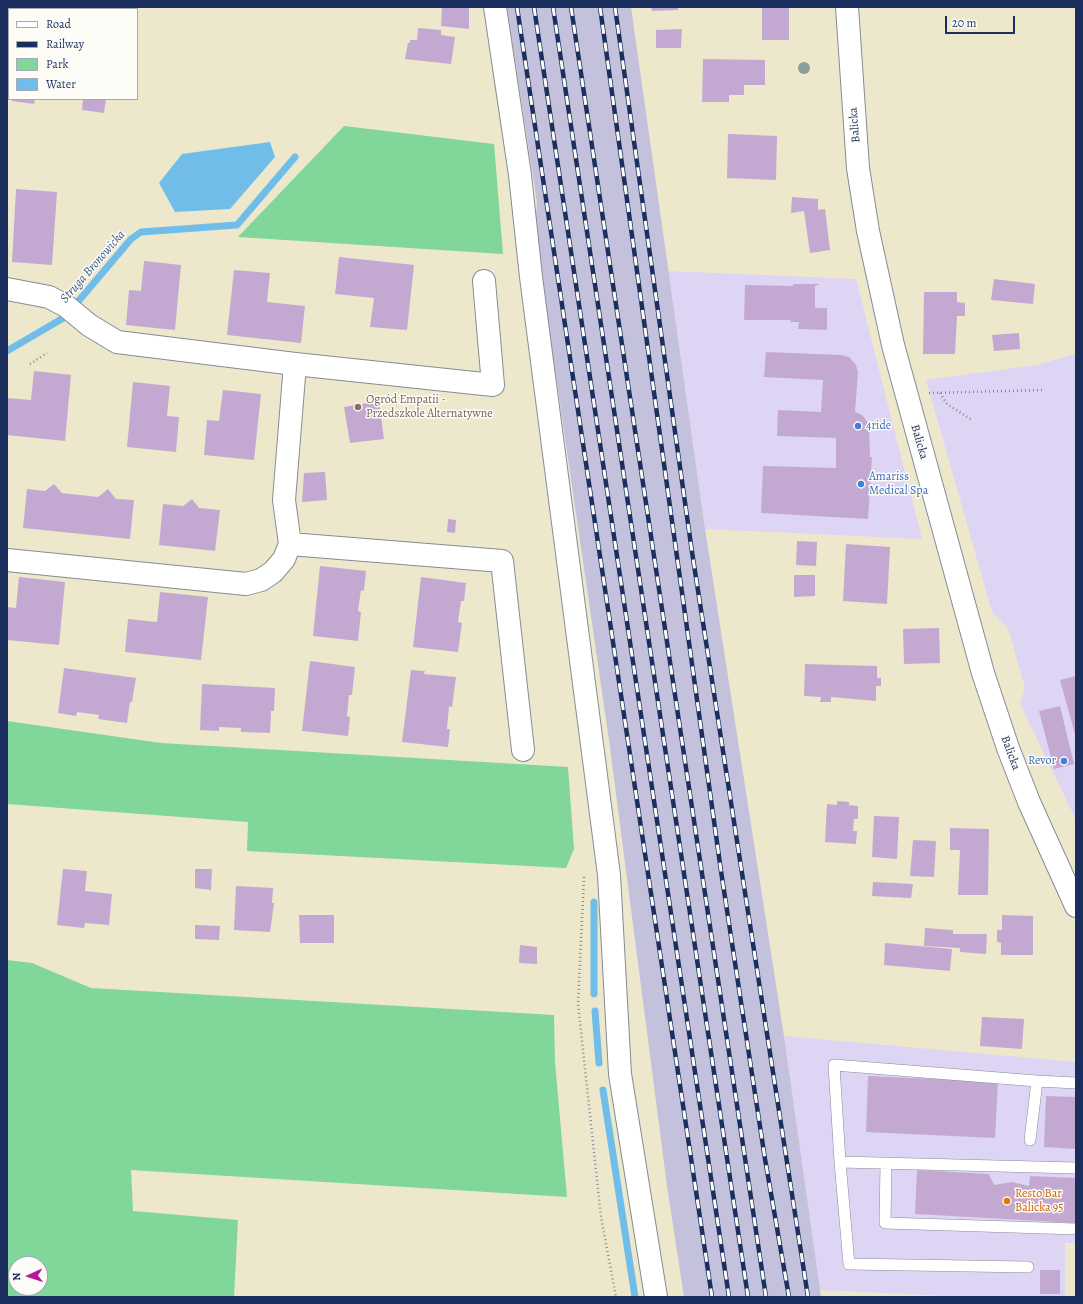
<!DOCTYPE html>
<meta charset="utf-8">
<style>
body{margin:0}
#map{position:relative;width:1083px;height:1304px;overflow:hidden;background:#ede8cc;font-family:Alegreya,serif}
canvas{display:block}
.frame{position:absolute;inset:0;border:8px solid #1b2f5e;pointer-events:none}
.legend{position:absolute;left:8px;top:8px;width:130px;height:92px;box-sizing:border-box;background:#fdfcf7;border:1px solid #a3aaba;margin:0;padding:5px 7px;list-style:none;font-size:12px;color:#1b2f5e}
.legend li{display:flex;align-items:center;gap:8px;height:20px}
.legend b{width:20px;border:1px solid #a3aaba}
.north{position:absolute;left:8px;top:1256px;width:40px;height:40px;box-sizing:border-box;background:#fdfcf7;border:1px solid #a3aaba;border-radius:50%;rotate:267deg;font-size:11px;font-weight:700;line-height:16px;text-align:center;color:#1b2f5e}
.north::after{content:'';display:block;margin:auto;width:14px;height:18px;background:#b5179e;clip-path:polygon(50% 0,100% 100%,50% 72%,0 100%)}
.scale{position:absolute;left:945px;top:16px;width:70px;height:18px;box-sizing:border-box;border:2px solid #1b2f5e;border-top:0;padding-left:5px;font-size:12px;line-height:14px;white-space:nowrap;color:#1b2f5e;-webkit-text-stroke:3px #fdfcf7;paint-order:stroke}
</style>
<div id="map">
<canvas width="1083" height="1304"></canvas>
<div class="frame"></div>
<ul class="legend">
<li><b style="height:5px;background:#fff"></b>Road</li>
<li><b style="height:5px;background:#1b2f5e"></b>Railway</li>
<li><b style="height:11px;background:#81d69a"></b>Park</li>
<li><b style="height:11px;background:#71bdea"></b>Water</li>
</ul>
<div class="north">N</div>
<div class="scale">20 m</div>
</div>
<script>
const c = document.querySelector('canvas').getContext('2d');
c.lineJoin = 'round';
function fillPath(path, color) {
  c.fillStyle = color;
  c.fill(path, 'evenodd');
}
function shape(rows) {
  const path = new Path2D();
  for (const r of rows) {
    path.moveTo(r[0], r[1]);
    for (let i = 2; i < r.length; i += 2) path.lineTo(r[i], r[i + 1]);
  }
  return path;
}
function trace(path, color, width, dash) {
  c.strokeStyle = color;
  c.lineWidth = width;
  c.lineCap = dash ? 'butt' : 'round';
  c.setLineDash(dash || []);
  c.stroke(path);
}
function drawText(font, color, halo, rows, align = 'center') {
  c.font = font + ' Alegreya,serif';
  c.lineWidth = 3;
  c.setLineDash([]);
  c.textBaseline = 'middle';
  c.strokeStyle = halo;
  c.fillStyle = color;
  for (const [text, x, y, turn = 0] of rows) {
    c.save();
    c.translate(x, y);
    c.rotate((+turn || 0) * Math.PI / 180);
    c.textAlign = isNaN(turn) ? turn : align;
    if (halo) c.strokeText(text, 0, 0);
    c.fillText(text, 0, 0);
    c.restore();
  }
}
const built = shape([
 [668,271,856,279,922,539,705,529],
 [1076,354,1076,820,1020,704,1025,688,1008,628,992,612,926,380,1036,365],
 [784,1036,1076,1062,1076,1243,1065,1243,1065,1297,968,1297,819,1290]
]);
const industrial = shape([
 [507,7,631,7,705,529,784,1036,821,1297,684,1297,667,1186,609,740,535,232,537,203]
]);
const green = shape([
 [344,126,494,144,503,254,238,237],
 [7,721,161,743,568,767,574,849,566,868,247,851,248,822,7,804],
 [7,960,32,963,91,988,554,1015,555,1062,567,1197,131,1170,133,1211,238,1220,234,1297,7,1297],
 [16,1264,40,1264,40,1288,16,1288]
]);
const water = shape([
 [270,142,275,157,230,209,175,212,159,183,182,154]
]);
const stream = shape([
 [7,351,65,317,131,239,141,232,237,225,295,157],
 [594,994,594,902],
 [595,1011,599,1063],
 [603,1090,635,1297]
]);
const building = shape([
 [442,7,469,7,469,29,441,26],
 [651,7,678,7,678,10,652,11],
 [762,7,789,7,789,40,762,40],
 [7,28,9,28,9,60,7,60],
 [418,28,441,30,441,35,455,37,451,64,405,59,408,43,410,43,410,40,417,40],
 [682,29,681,48,656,48,656,30],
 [703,59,765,60,765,85,744,85,744,95,729,95,729,102,702,102],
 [12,99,35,99,34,104,12,101],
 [83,99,106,99,104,113,82,110],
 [728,134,777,136,776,180,727,178],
 [16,189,57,192,52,265,12,262],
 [792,197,818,199,818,210,825,209,830,250,810,253,804,211,791,213],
 [339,257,414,265,407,330,370,327,374,298,335,294],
 [144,261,181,265,175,330,126,325,129,290,141,291],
 [234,270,270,273,267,302,305,306,301,343,227,335],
 [994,279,1035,284,1033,304,991,300],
 [793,284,820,284,815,286,815,308,827,308,827,330,798,329,799,322,790,322,791,320,744,320,745,285,793,286],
 [924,292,957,292,957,302,965,303,965,316,957,316,955,354,923,354],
 [1019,333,1020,349,994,351,992,335],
 [766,352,841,355,849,357,856,365,858,372,855,412,862,415,869,424,870,457,872,457,868,519,761,513,763,466,836,468,836,438,777,436,778,410,821,412,823,380,764,377],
 [34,371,71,375,65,441,7,435,7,398,31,400],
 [133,382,170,386,167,416,179,417,176,452,127,447],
 [223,390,261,394,254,460,204,455,207,420,219,421],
 [379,401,384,439,350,443,344,407],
 [325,472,327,500,302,502,304,473],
 [54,484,62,493,98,497,108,489,116,499,134,500,130,539,23,528,27,489,45,491],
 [192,499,199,508,220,510,215,551,159,545,163,504,183,506],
 [448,519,456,520,455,533,447,532],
 [797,541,817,542,816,566,796,565],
 [846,544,890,547,887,604,843,601],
 [320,566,366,571,364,591,361,590,358,611,361,612,358,641,313,636],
 [794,575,815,575,815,596,794,597],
 [19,577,65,582,59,645,7,640,7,607,16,608],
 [421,577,466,583,464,601,461,601,458,622,462,623,458,652,413,647],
 [160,592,208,597,201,660,125,652,128,619,157,622],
 [939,628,940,663,904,664,903,629],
 [310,661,355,667,352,695,349,695,347,716,350,717,348,736,302,731],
 [805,664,877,666,877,678,881,678,881,686,876,686,876,701,831,697,831,702,820,702,821,697,804,696],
 [64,668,136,678,132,702,130,702,127,723,98,719,99,715,77,712,76,716,58,713],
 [411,670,425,671,424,674,456,677,452,707,449,706,447,729,450,729,448,747,402,742],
 [1076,676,1076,738,1060,680],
 [202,684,275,688,274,711,271,711,270,733,241,732,241,728,219,727,219,731,200,730],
 [1060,706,1074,764,1054,769,1039,711],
 [837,801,849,802,849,805,858,806,858,819,854,819,853,831,857,831,856,844,825,842,827,804,837,805],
 [874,816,899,817,897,859,872,857],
 [950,828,989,829,988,895,958,895,960,850,950,850],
 [913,840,936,841,934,877,910,876],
 [63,869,87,871,85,891,112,894,109,925,85,923,84,928,57,925],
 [195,869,212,869,211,890,195,888],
 [873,882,913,884,911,898,872,896],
 [236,886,273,888,272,903,274,903,270,932,234,930],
 [299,915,334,915,334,943,300,943],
 [1002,915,1033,916,1033,955,1001,955,1001,943,997,942,997,930,1002,930],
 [195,925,220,926,219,940,195,939],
 [925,928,953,930,953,934,987,934,986,954,960,952,960,948,924,946],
 [885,943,952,949,950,971,884,965],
 [520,945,537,947,537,964,519,963],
 [982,1017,1024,1019,1022,1049,980,1046],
 [868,1076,998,1082,995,1138,866,1132],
 [1046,1096,1076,1097,1076,1149,1044,1147],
 [917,1170,989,1174,994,1185,1012,1182,1029,1186,1030,1176,1076,1178,1076,1223,915,1214],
 [1040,1270,1060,1270,1060,1294,1040,1294]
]);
const path = shape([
 [30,364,47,353],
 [929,393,1045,390],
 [940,393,947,404,972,420],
 [584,877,578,1004,601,1217,616,1297]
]);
const service = shape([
 [1030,1140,1037,1081,1076,1083],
 [840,1162,834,1065,1037,1081],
 [886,1163,885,1223,1076,1229],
 [1028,1267,849,1264,840,1162,1076,1168]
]);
const minor = shape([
 [495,7,520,175,531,277,609,875,620,1074,656,1297],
 [7,289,49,297,66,306,89,325,117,342,295,364,493,385,484,281],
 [290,544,502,561,523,750],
 [7,560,246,584,261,580,273,572,284,559,290,544,284,500,295,364]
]);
const tertiary = shape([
 [847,7,858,168,868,231,893,345,983,673,1008,748,1029,802,1076,906]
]);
const rail = shape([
 [517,7,712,1297],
 [534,7,729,1297],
 [553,7,748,1297],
 [571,7,766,1297],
 [600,7,721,871,765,1159,789,1297],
 [615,7,692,552,808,1297]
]);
const trees = [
 [804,68]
];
const markers = [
 [358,407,4,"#8d6e63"],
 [858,426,4,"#3f7fe0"],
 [861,484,4,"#3f7fe0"],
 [1064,761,4,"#3f7fe0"],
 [1007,1201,4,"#e8710a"]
];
const streetNames = [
 ["Balicka",855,125,-95],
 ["Balicka",919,442,74],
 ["Balicka",1010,753,70]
];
const educationNames = [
 ["Ogród Empatii -",366,400],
 ["Przedszkole Alternatywne",366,414]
];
const shopNames = [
 ["4ride",866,426],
 ["Amariss",869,477],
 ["Medical Spa",869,491],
 ["Revor",1056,761,"right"]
];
const foodNames = [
 ["Resto Bar",1015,1194],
 ["Balicka 95",1015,1208]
];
const waterNames = [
 ["Struga Bronowicka",93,267,-49]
];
fillPath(built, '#ded5f5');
fillPath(industrial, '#c3c1db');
fillPath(green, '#81d69a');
fillPath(water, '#71bdea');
trace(stream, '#71bdea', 7);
fillPath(building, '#c3a9d1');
trace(service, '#848c95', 12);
trace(minor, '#848c95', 24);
trace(tertiary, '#848c95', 24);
trace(path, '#848c95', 2.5, [1, 3]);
trace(service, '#fff', 11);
trace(minor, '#fff', 22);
trace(tertiary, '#fff', 22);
trace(rail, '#1b2f5e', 4.5);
trace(rail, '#fdfcf7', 3, [9]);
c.fillStyle = '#8b9e99';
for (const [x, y] of trees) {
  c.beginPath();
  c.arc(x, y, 6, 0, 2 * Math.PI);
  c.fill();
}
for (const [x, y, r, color] of markers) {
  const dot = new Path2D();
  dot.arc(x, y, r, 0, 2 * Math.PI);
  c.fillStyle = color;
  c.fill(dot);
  trace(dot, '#fdfcf7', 1.5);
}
drawText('12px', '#1b2f5e', '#fdfcf7', streetNames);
drawText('12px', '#785e54', '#fdfcf7', educationNames, 'left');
drawText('12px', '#366cbe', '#fdfcf7', shopNames, 'left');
drawText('12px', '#c56008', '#fdfcf7', foodNames, 'left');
drawText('italic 13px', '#355a88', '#fdfcf7', waterNames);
</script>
